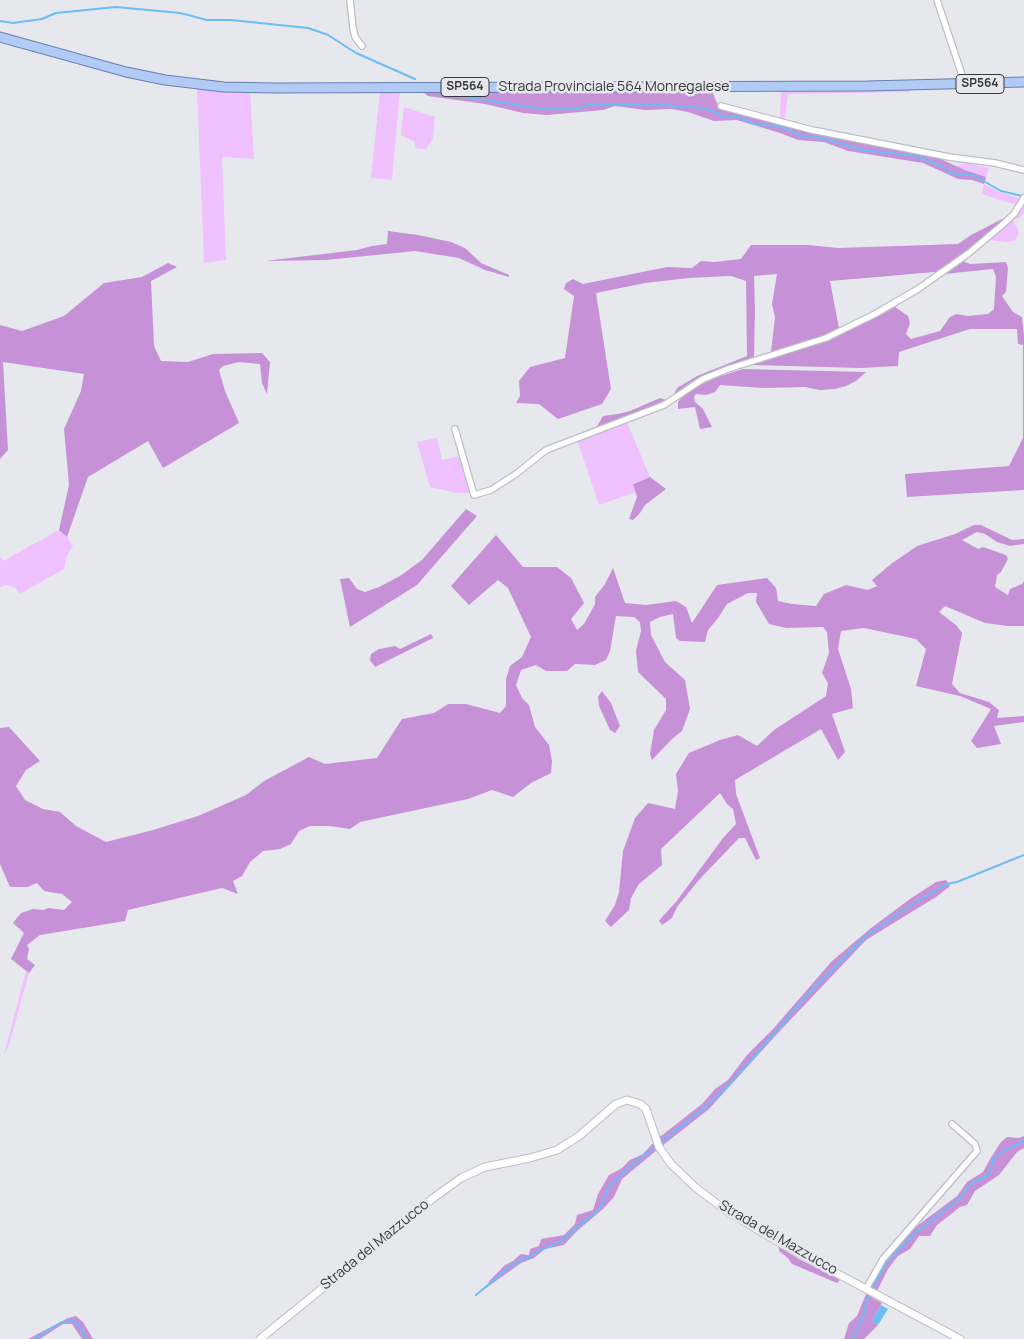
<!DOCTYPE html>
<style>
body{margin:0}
canvas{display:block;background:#e7e8ee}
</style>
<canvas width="1024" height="1339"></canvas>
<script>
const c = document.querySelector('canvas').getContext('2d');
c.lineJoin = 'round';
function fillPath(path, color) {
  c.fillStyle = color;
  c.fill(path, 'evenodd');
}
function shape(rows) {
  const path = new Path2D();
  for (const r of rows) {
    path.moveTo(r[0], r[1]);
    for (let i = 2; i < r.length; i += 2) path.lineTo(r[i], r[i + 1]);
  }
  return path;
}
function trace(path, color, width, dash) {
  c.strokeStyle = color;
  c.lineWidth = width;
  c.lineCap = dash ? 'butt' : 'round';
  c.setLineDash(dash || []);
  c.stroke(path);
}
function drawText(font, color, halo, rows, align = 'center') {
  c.font = font + ' Manrope,sans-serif';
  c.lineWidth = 5;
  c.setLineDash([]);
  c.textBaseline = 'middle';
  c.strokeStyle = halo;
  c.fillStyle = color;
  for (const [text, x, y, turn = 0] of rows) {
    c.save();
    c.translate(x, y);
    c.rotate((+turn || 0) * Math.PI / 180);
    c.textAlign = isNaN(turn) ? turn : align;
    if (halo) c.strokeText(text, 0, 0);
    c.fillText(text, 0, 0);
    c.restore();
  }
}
const green = shape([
 [197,89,250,91,254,159,222,157,226,260,204,263],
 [909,89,910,92,788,94,785,120,780,118,781,90],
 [380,91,400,91,392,180,371,178],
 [404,107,435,117,433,138,426,149,415,148,415,142,401,135],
 [966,163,989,168,986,177,956,166],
 [984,184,999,192,1021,199,1016,205,982,194],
 [1024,203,1024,213,1021,217,1013,220,1019,232,1015,241,1006,242,990,240,1010,222],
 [625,424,628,425,650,477,633,483,636,492,599,505,577,440],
 [437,438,442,460,460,456,471,493,457,493,430,487,417,442],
 [59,530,67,537,73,546,67,556,64,569,20,594,15,587,5,585,0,587,0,556,3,561],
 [26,971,29,973,9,1045,4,1055]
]);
const forest = shape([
 [630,90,712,91,719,108,802,130,934,156,965,170,986,177,984,184,972,180,958,179,923,163,848,151,824,142,798,140,780,133,737,120,714,121,688,112,672,109,645,110,615,106,603,110,547,115,523,113,485,104,428,96,423,92,539,92],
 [1006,217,975,246,935,272,830,281,839,328,822,336,771,352,775,317,772,304,777,274,754,276,755,310,754,357,710,373,691,382,674,395,677,388,697,376,747,356,746,281,731,276,689,278,645,283,596,293,611,389,602,404,558,419,539,404,516,403,520,396,519,381,530,367,565,358,574,296,564,289,566,283,573,279,583,284,667,267,692,268,701,261,714,262,741,259,751,245,808,245,838,248,958,244,971,235],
 [388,231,418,235,451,242,465,248,481,263,509,275,509,277,485,270,459,258,415,251,326,260,265,261,357,250,372,246,387,244],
 [963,261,970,264,1006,262,1008,268,1006,292,1002,296,1013,312,1022,317,1024,336,1024,490,907,497,905,474,1009,466,1023,438,1023,345,1018,344,1017,329,970,329,899,352,898,366,861,368,752,365,831,339,895,307,908,316,910,323,906,334,911,339,940,331,950,317,956,314,968,316,988,314,994,309,996,277,993,269,944,274],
 [168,263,177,267,151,281,154,346,161,361,188,362,213,354,262,353,270,362,267,394,262,383,260,364,239,362,223,366,219,370,225,391,239,423,163,468,148,441,88,477,67,537,59,530,69,485,64,429,81,391,84,374,3,362,8,450,0,459,0,325,22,331,64,316,104,283,142,277],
 [743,369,866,372,856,381,846,386,835,389,820,390,805,387,764,388,720,385,715,392,706,395,696,394,694,397,695,402,703,409,712,427,700,429,695,407,678,409,678,402,681,398,693,388,718,377],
 [660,398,666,400,596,428,603,416,618,414,630,411],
 [650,477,666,489,645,505,640,513,633,520,629,519,637,497,633,484],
 [466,509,477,516,417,585,350,627,340,579,349,578,357,589,365,592,379,587,400,576,422,560],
 [974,525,981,525,1012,540,1024,539,1024,544,1010,546,997,542,985,534,977,532,962,540,978,549,983,547,1006,555,1008,559,1001,572,997,575,995,587,1008,595,1010,589,1022,584,1024,581,1024,626,1008,626,985,623,945,606,939,612,956,625,962,633,952,684,960,693,989,702,999,710,997,718,1024,716,1024,722,994,726,1001,744,977,748,971,741,991,709,960,696,916,686,926,649,916,639,864,628,841,631,838,649,851,689,853,708,832,714,845,752,838,760,821,729,735,780,736,794,760,858,756,860,745,838,739,838,698,881,677,907,672,918,662,925,659,921,663,916,676,902,723,838,736,824,733,809,727,804,720,793,661,849,662,865,639,884,631,898,629,910,611,927,605,921,615,905,619,892,623,851,635,818,648,803,675,809,678,791,676,774,689,753,720,740,738,735,757,746,774,730,826,696,828,683,822,673,829,653,827,632,823,627,786,628,769,624,756,602,757,593,748,593,727,604,718,618,708,630,705,642,680,641,676,638,673,614,660,617,650,622,651,635,665,662,685,680,690,709,682,731,672,739,652,760,650,754,654,730,666,710,666,699,638,672,636,651,641,631,640,622,634,617,616,616,610,651,606,660,595,665,575,664,567,671,546,671,536,665,521,670,516,685,522,698,529,705,535,727,549,745,552,761,551,773,531,783,513,797,492,790,468,799,360,822,350,829,330,826,310,826,299,831,291,844,280,849,263,851,250,862,242,876,233,881,238,894,222,888,209,891,128,910,125,921,40,935,27,945,29,949,27,959,35,965,29,973,11,959,24,933,13,923,21,913,33,909,43,910,49,908,64,910,72,902,62,894,44,891,37,883,27,887,10,887,0,864,0,728,9,727,40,761,26,770,16,786,25,800,43,809,60,812,76,826,106,842,153,830,198,816,246,795,264,781,309,757,325,764,377,758,402,719,434,713,448,704,466,704,500,713,506,706,506,679,510,666,522,657,531,637,508,588,498,580,469,605,451,586,496,535,523,567,557,567,571,578,584,603,571,619,577,630,584,624,595,604,595,597,605,584,613,568,625,603,646,605,676,601,686,607,692,623,717,585,767,578,776,588,778,601,792,604,816,606,824,594,846,585,868,590,877,586,872,580,891,564,917,546,955,534],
 [431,634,433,638,375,667,370,660,371,654,379,649,395,646,400,649],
 [602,691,611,703,620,726,615,733,610,730,599,706,598,697],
 [946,880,950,886,936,897,866,940,777,1034,709,1109,662,1146,658,1136,661,1136,702,1104,715,1089,728,1080,747,1055,773,1029,832,961,871,928,910,899,936,882],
 [1024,1136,1024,1148,1017,1152,999,1175,975,1191,967,1205,960,1207,937,1225,930,1236,919,1236,910,1249,898,1256,888,1269,877,1291,870,1287,880,1268,891,1254,913,1229,957,1196,967,1182,983,1172,990,1159,1001,1142,1007,1137,1019,1138],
 [654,1142,657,1150,622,1179,614,1197,603,1209,577,1231,564,1245,545,1249,534,1258,521,1263,486,1288,490,1280,505,1265,513,1261,521,1254,529,1255,530,1249,539,1246,541,1239,564,1235,575,1224,577,1215,593,1210,598,1194,609,1175,622,1168,630,1160,643,1154],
 [779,1247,799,1259,840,1280,837,1283,792,1264,788,1258,779,1251],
 [866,1294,882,1303,872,1321,878,1325,864,1339,844,1339,849,1323,857,1316],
 [76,1316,83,1322,93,1339,82,1339,72,1324,63,1324,40,1339,28,1339,68,1318]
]);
const water = shape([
 [881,1305,888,1309,878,1325,872,1321]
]);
const stream = shape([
 [0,21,13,23,42,19,56,13,116,7,180,13,207,20,231,20,308,28,328,35,356,53,415,79],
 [431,92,545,109,578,109,588,105,609,104,649,104,703,108,718,113,723,117,740,117,754,124,779,126,801,136,823,138,863,150,917,156,941,166,949,172,956,174,973,175,1001,191,1022,196],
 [662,1141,708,1105,728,1086,812,990,866,936,908,907,946,884,957,882,1024,855],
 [476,1295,512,1265,524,1258,530,1257,538,1251,560,1242,597,1211,602,1204,607,1190,617,1178,653,1148],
 [34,1339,60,1323,72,1320,77,1323,87,1339],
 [853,1339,863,1317,867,1299,886,1263,912,1236,960,1198,972,1183,987,1176,991,1170,993,1159,1000,1153,1018,1144,1024,1139]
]);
const minor = shape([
 [350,0,353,28,355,37,362,46],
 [937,0,965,84],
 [721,106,812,130,949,157,995,163,1024,170],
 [455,429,474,495,491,490,516,474,546,450,664,405,703,379,728,369,826,338,875,314,918,289,969,253,1001,226,1014,214,1024,198],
 [866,1289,883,1259,977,1151,975,1144,952,1124]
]);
const tertiary = shape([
 [260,1339,432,1199,461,1178,485,1167,530,1158,557,1150,579,1136,616,1104,627,1100,640,1104,646,1109,659,1147,671,1164,695,1187,728,1212,780,1243,960,1339]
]);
const primary = shape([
 [0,37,126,72,165,80,224,87,274,88,867,86,1024,82]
]);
const shields = [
 [980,84,48],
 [465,87,48]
];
const shieldNames = [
 ["SP564",980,84],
 ["SP564",465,87]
];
const streetNames = [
 ["Strada Provinciale 564 Monregalese",614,87],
 ["Strada del Mazzucco",778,1238,30],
 ["Strada del Mazzucco",375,1245,-39]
];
fillPath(green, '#efc1fe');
fillPath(forest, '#c691d7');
fillPath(water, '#6cbcf5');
trace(stream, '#6cbcf5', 2);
trace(minor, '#bdbec3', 8);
trace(tertiary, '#bdbec3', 9);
trace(primary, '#6580af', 11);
trace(minor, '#fff', 5.5);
trace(tertiary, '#fff', 7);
trace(primary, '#b2cbf5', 9);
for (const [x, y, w] of shields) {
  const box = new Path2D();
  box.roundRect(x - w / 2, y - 9.5, w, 19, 4);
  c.fillStyle = '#e7e8ee';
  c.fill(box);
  trace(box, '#363739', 1);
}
drawText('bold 12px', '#363739', null, shieldNames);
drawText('14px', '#363739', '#e7e8ee', streetNames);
</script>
